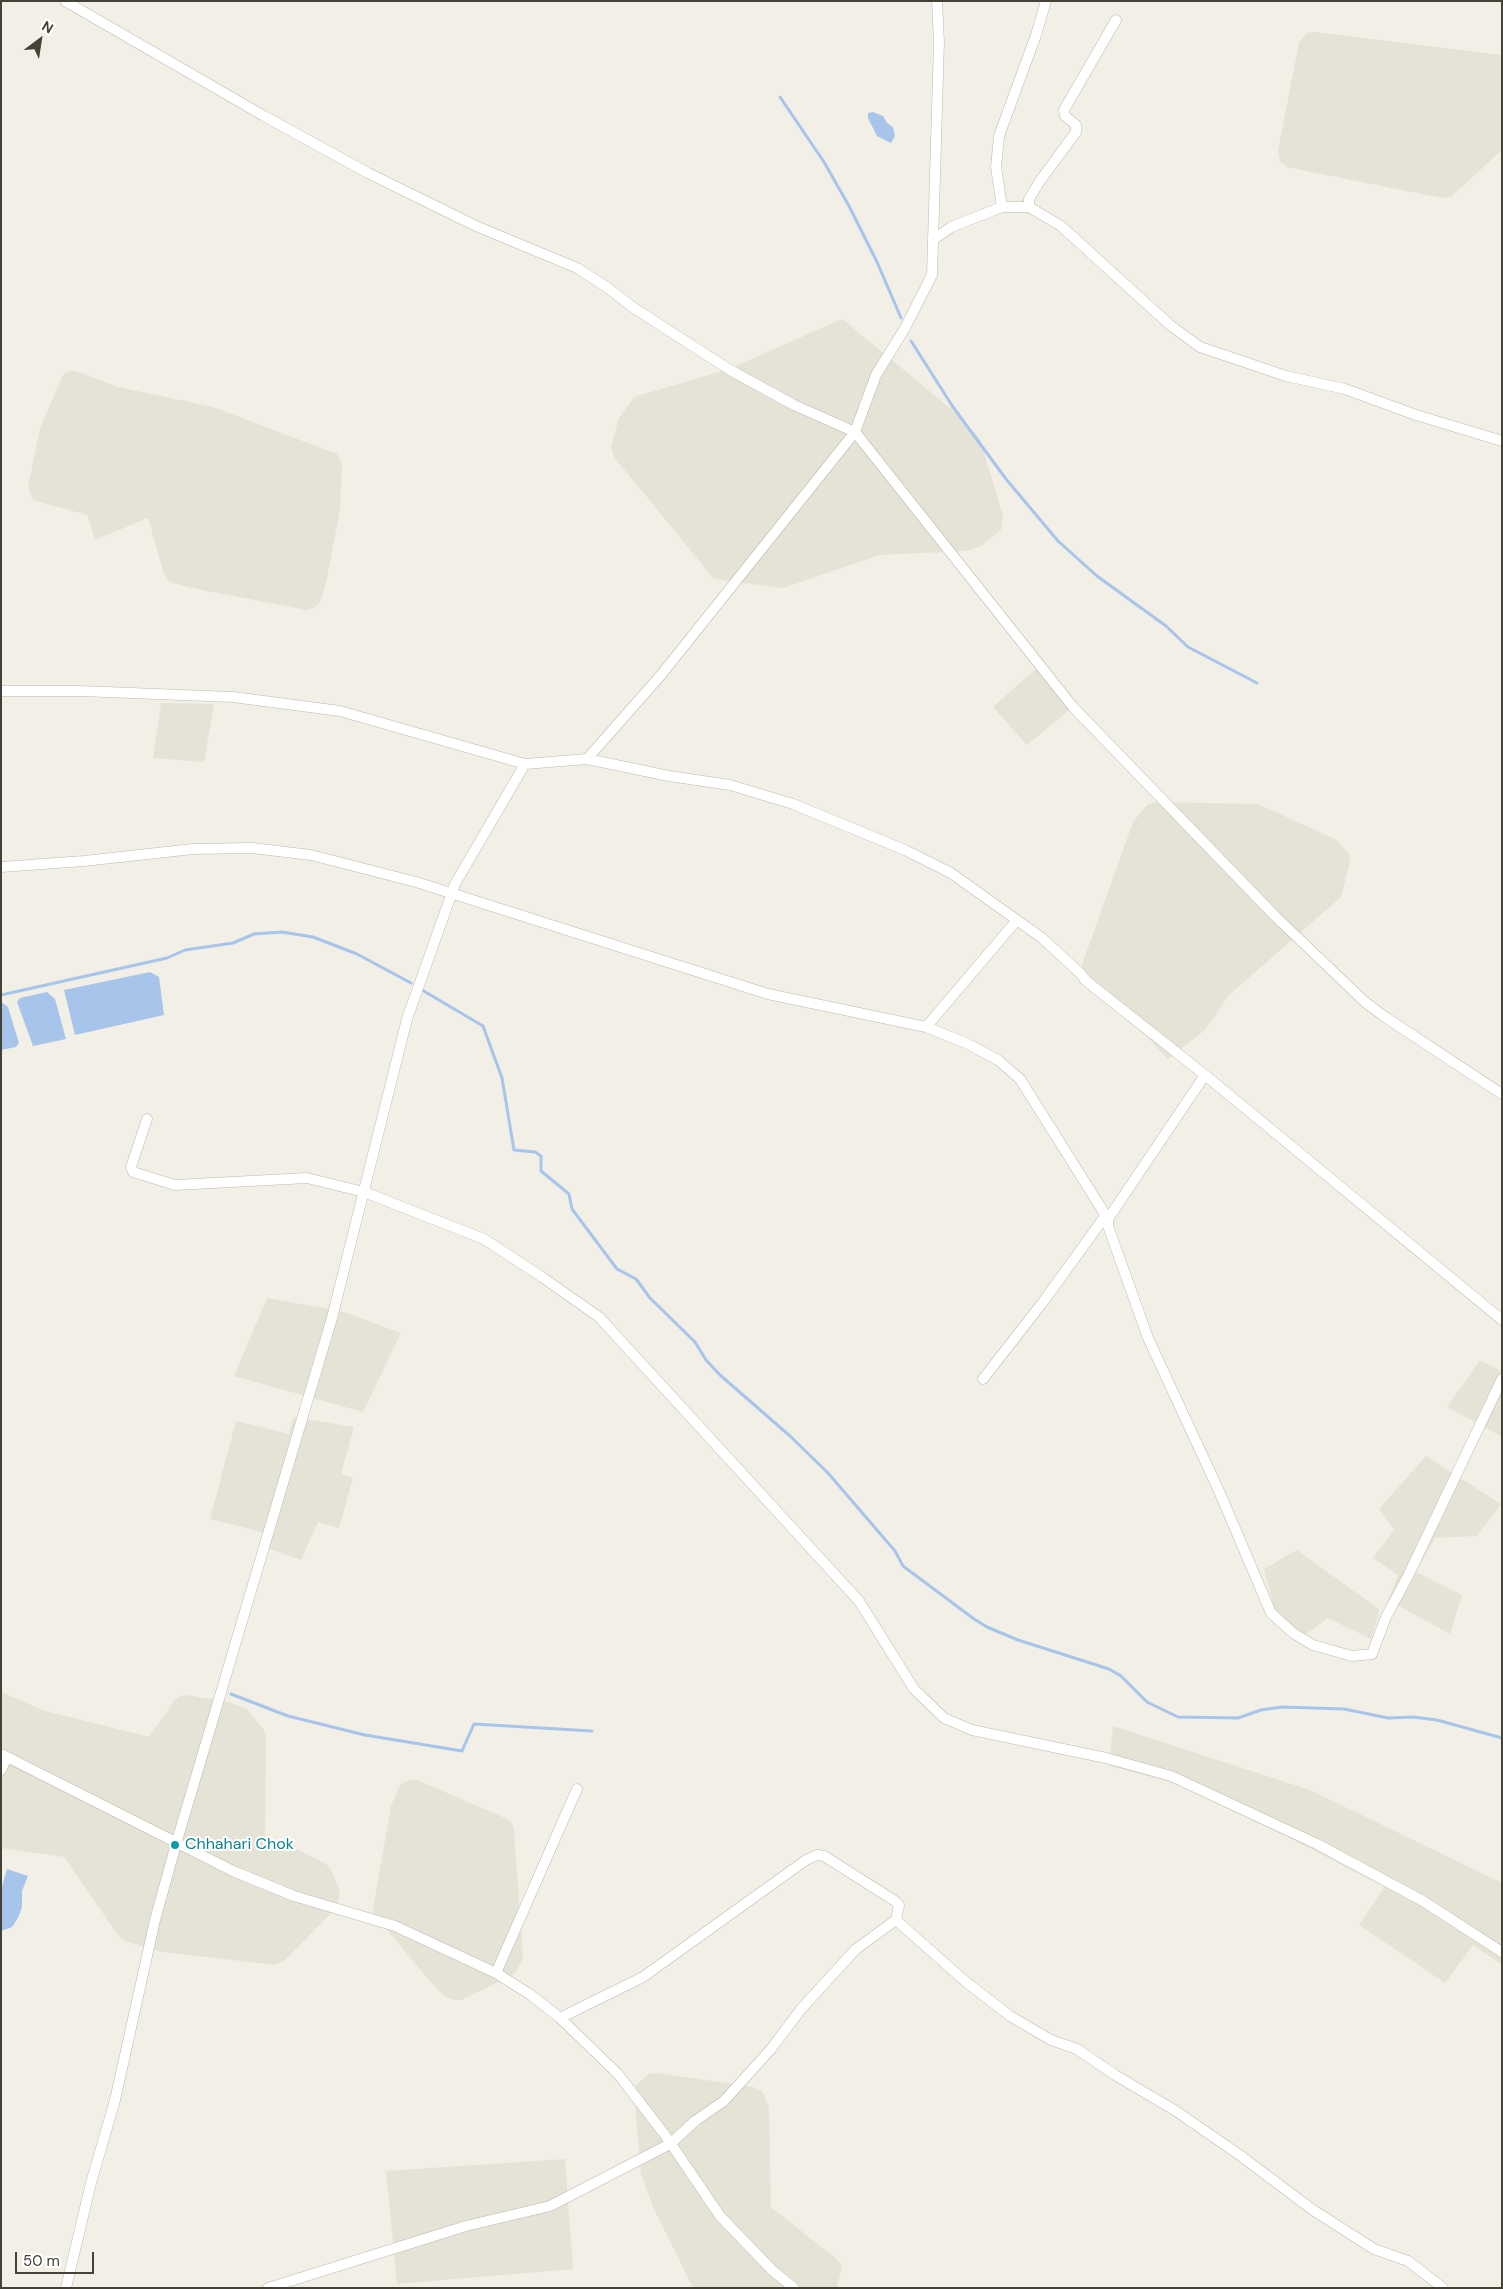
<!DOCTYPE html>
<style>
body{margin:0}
#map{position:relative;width:1503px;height:2289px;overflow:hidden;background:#f2f0e6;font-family:"DM Sans",sans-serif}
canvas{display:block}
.frame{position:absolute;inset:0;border:2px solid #444136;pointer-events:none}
.north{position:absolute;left:15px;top:15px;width:50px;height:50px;-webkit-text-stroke:4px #fff;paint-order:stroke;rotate:31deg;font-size:14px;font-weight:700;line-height:20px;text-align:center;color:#444136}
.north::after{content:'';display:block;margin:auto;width:18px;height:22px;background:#444136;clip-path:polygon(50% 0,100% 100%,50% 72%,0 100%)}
.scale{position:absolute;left:15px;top:2252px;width:79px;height:22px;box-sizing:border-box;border:2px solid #444136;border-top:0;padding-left:6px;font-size:15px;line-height:18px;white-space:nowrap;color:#444136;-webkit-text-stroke:4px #fff;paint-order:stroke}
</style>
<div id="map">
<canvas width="1503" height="2289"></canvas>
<div class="frame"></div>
<div class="north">N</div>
<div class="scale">50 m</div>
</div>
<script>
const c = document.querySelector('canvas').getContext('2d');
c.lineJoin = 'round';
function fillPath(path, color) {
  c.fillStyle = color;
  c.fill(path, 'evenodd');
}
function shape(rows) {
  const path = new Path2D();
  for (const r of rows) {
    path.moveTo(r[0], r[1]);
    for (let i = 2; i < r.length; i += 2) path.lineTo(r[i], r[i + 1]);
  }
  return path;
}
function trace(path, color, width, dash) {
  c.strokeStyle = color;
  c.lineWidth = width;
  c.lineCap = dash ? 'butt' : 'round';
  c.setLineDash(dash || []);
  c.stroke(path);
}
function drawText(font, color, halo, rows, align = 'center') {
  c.font = font + ' "DM Sans",sans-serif';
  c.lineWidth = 4;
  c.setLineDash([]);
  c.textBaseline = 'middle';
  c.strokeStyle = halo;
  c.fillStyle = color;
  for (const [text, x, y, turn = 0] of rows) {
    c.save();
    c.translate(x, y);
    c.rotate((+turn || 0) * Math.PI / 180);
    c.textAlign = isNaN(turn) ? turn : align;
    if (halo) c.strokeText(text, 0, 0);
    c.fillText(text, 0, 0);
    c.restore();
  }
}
const residential = shape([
 [1315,32,1502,55,1502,150,1451,197,1442,198,1286,167,1280,161,1278,151,1299,42,1307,33],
 [842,319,950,408,980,439,1003,516,1001,530,980,547,965,551,880,555,783,588,714,579,614,457,611,447,619,418,634,397,729,369],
 [69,371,76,371,118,387,213,407,337,454,342,464,340,510,327,578,321,601,314,608,306,610,187,587,170,582,164,574,148,518,95,540,87,515,33,500,28,487,40,428,63,375],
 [1039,666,1073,707,1027,745,993,707],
 [161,703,214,704,204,762,153,758],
 [1156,802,1258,804,1335,839,1348,852,1350,862,1341,897,1229,995,1205,1030,1168,1059,1146,1036,1084,985,1079,973,1133,822,1147,805],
 [267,1298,341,1311,401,1333,363,1412,234,1376],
 [1480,1360,1502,1372,1502,1437,1447,1407],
 [293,1417,354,1427,341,1474,353,1478,339,1528,318,1522,301,1560,261,1546,262,1532,210,1519,236,1421,289,1434],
 [1426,1456,1501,1504,1477,1536,1435,1538,1416,1572,1462,1595,1450,1634,1388,1600,1398,1575,1373,1558,1394,1530,1379,1509],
 [1297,1550,1380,1610,1371,1639,1328,1618,1302,1637,1276,1614,1264,1569],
 [1,1692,45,1711,149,1737,174,1701,180,1696,187,1695,232,1703,247,1709,264,1730,266,1738,265,1841,298,1850,326,1864,331,1870,340,1891,336,1908,284,1961,276,1965,162,1952,125,1941,118,1935,64,1857,1,1848],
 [1113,1726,1310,1790,1502,1883,1502,1965,1473,1945,1445,1983,1359,1925,1384,1887,1288,1837,1171,1782,1109,1766],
 [409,1780,417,1780,505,1818,511,1822,514,1829,523,1957,517,1971,511,1976,461,2000,454,2000,444,1996,426,1977,376,1916,373,1910,391,1806,400,1785],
 [657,2073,753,2087,762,2091,769,2107,771,2207,837,2259,842,2266,837,2288,693,2288,653,2207,641,2174,634,2092,637,2084,649,2074],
 [565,2159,573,2269,397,2284,386,2171]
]);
const water = shape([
 [873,112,883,116,887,123,893,127,895,136,891,143,877,136,868,118,868,113],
 [150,972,159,977,164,1015,75,1035,64,990],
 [47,992,55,999,66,1039,33,1046,17,1002,20,998],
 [3,1003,8,1007,19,1043,16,1047,1,1050,1,1004],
 [7,1869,28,1876,22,1891,22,1907,18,1918,12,1927,4,1930,1,1930,1,1890]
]);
const stream = shape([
 [780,97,824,162,849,206,877,262,901,318],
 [911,341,953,407,1006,479,1058,541,1097,576,1166,626,1188,647,1257,683],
 [422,990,483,1026,502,1078,514,1150,535,1152,541,1156,541,1171,569,1194,572,1209,617,1269,636,1279,650,1298,695,1342,706,1360,720,1375,790,1436,828,1473,895,1551,903,1566,974,1619,987,1627,1018,1640,1109,1669,1121,1676,1147,1702,1178,1717,1238,1718,1261,1710,1282,1707,1344,1709,1388,1718,1413,1717,1437,1720,1502,1738],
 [1,995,167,958,185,950,233,943,254,934,282,932,313,937,357,954,411,983],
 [231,1694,288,1716,365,1735,462,1751,474,1724,592,1731]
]);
const minor = shape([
 [65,1,264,116,368,173,476,226,577,268,608,288,634,308,730,370,794,405,855,432,1073,707,1276,917,1365,1002,1385,1017,1502,1094],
 [1002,207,996,167,999,136,1036,35,1046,1],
 [1029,207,1029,199,1040,181,1076,132,1076,125,1065,116,1064,110,1116,20],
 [933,240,951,227,1002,207,1029,207,1061,226,1170,325,1200,347,1286,376,1345,389,1416,415,1502,441],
 [1,691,80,691,233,697,340,711,525,764],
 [587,759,669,776,730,785,793,804,905,850,951,873,1042,938,1081,974,1085,980,1205,1075,1502,1320],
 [1,867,84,861,193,849,252,848,311,855,416,882,768,994,926,1027,966,1043,998,1060,1020,1079,1108,1219],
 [926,1027,1017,920],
 [1205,1075,1108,1219,1108,1226,1148,1338,1219,1491,1271,1613,1293,1633,1313,1645,1352,1656,1372,1654,1386,1617,1408,1576,1502,1379],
 [147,1119,131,1167,133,1172,175,1185,307,1178,364,1192,484,1239,542,1277,599,1317,859,1601,914,1689,944,1718,972,1730,1106,1758,1171,1776,1317,1844,1423,1901,1502,1952],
 [983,1379,1043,1302,1106,1215],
 [1,1754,233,1871,294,1896,395,1926,496,1973,531,1995,560,2018,618,2074,665,2135,720,2216,773,2271,794,2288],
 [1,1770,7,1757],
 [496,1973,577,1789],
 [560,2018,643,1977,806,1860,817,1855,824,1856,895,1901,899,1905,896,1920],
 [66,2288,91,2183,115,2100,155,1920,176,1844,332,1318,407,1019,455,884,525,764,587,759,661,675,855,432,876,375,905,328,932,275,939,42,937,1],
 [268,2288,466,2226,550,2206,670,2144,695,2121,724,2101,771,2049,802,2008,856,1949,896,1920,966,1982,1010,2016,1051,2040,1077,2049,1115,2075,1176,2111,1241,2156,1313,2210,1374,2249,1408,2261,1443,2288]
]);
const markers = [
 [175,1845,5,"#0f9aa8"]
];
const cultureNames = [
 ["Chhahari Chok",185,1845]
];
fillPath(residential, '#e5e3d5');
fillPath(water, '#a7c4ea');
trace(stream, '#a7c4ea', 3);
trace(minor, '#bcb9aa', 11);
trace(minor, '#fff', 10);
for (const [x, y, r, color] of markers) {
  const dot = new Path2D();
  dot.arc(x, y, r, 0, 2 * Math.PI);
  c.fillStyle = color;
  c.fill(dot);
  trace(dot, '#fff', 2);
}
drawText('16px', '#0d838f', '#fff', cultureNames, 'left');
</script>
